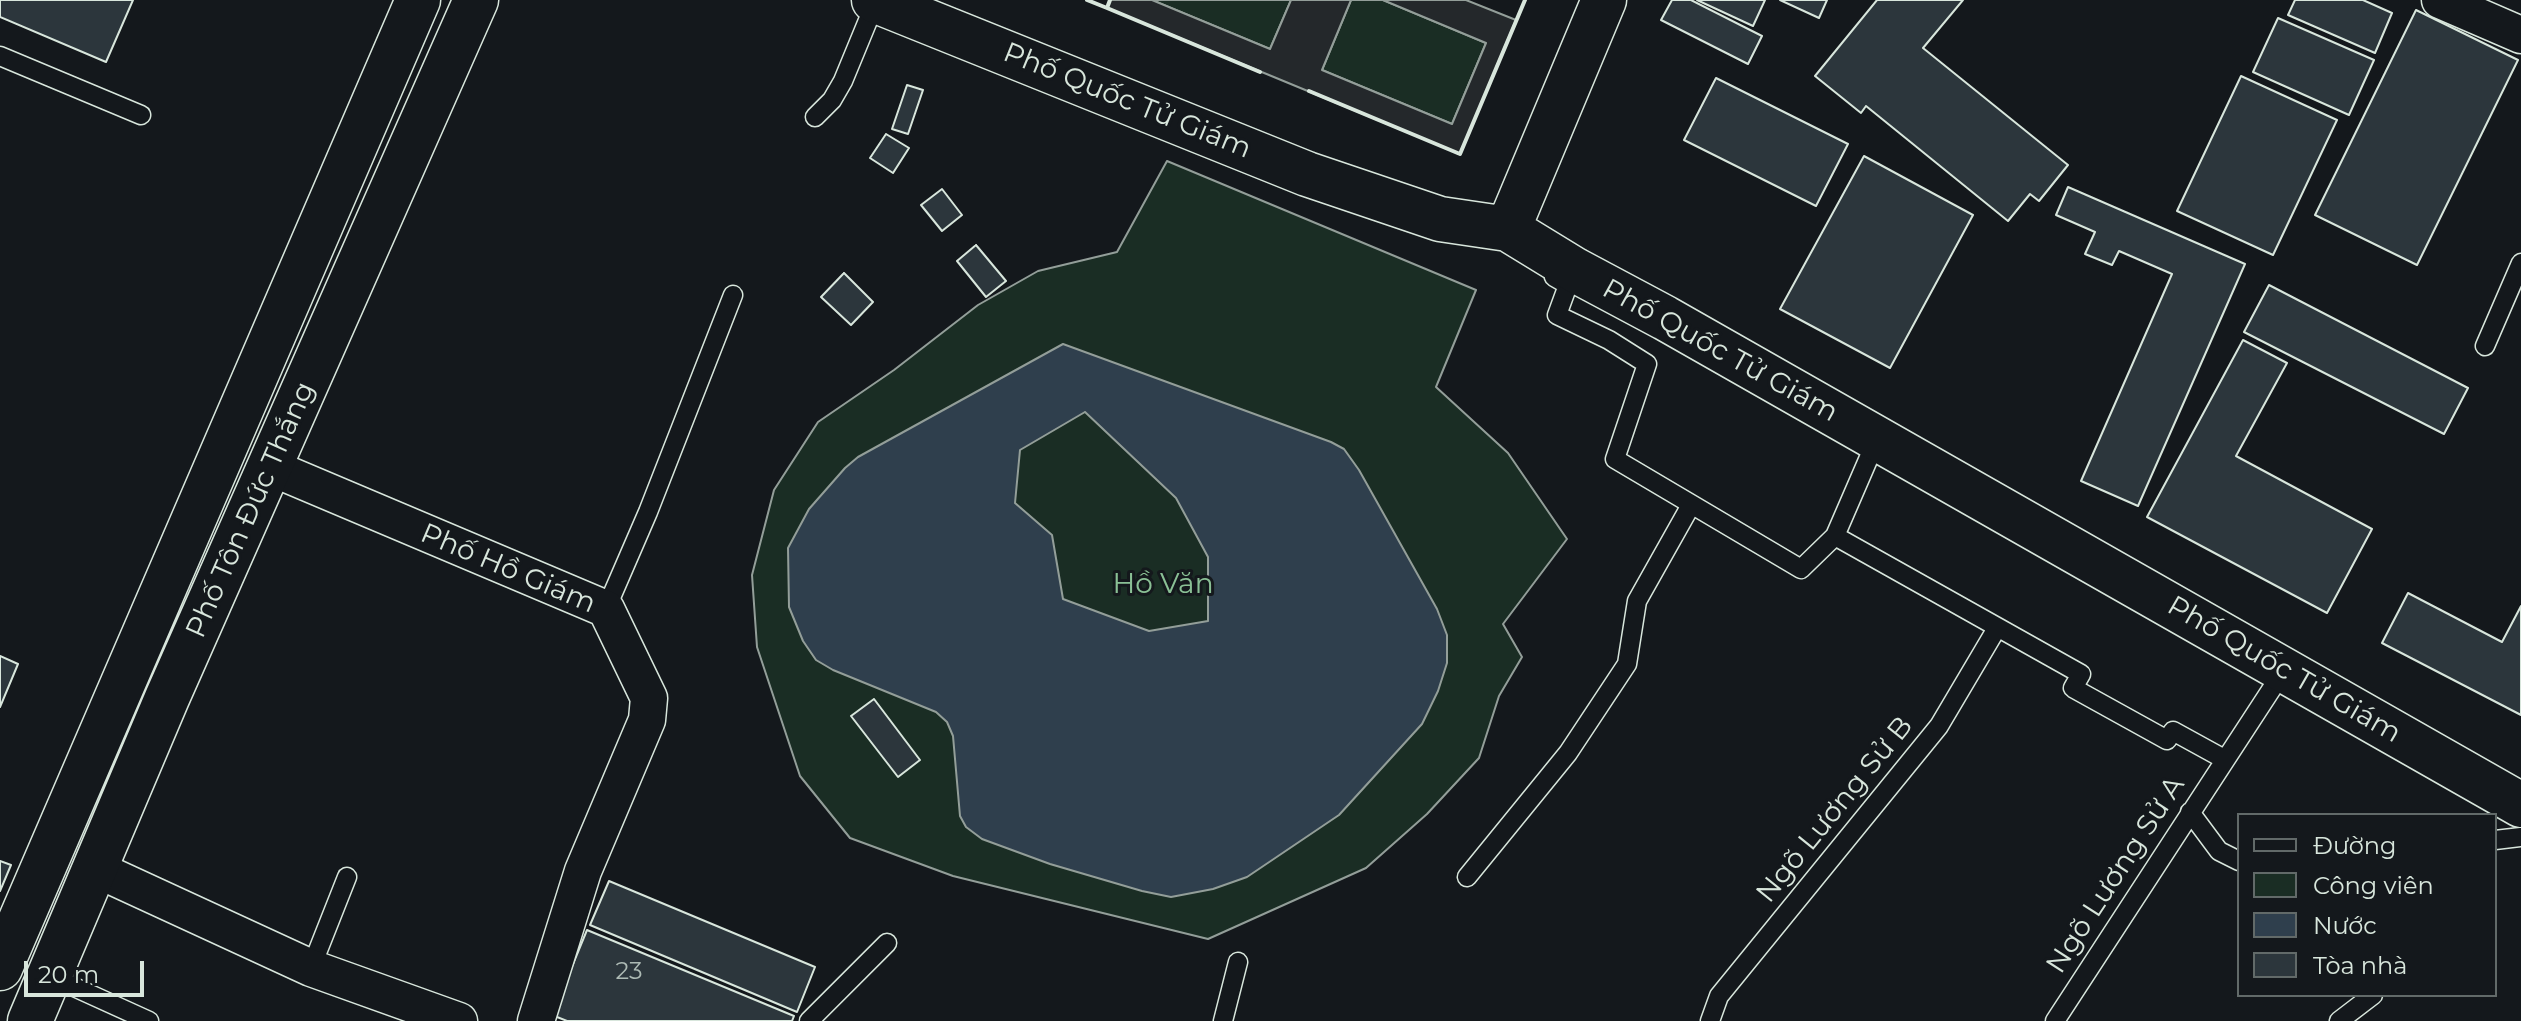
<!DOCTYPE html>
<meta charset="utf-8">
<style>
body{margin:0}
#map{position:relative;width:2521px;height:1021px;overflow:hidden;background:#14181c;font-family:Montserrat,sans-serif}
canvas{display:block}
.legend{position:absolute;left:2237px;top:813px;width:260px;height:184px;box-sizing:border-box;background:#14181c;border:2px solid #626a69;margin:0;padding:10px 14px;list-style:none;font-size:24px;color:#d8e6dc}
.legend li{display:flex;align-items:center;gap:16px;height:40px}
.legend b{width:40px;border:2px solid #626a69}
.scale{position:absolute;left:24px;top:961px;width:120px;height:36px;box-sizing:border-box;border:4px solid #d8e6dc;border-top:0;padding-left:10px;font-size:24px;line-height:28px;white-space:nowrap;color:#d8e6dc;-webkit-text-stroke:6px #14181c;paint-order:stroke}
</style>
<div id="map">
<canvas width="2521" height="1021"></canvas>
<ul class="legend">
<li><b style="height:10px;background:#14181c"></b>Đường</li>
<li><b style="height:22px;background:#1a2d24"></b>Công viên</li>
<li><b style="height:22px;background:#2f3f4d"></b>Nước</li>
<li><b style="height:22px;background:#2c363c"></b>Tòa nhà</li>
</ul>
<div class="scale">20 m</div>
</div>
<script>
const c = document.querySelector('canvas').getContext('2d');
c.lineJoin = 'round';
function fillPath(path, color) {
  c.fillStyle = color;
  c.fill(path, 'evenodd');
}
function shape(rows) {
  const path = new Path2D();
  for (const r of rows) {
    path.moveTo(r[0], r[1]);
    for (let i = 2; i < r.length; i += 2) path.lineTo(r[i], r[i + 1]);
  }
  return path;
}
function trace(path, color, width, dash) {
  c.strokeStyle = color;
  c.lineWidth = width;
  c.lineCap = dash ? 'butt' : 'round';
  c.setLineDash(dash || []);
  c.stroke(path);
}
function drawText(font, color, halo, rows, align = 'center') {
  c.font = font + ' Montserrat,sans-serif';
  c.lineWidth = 6;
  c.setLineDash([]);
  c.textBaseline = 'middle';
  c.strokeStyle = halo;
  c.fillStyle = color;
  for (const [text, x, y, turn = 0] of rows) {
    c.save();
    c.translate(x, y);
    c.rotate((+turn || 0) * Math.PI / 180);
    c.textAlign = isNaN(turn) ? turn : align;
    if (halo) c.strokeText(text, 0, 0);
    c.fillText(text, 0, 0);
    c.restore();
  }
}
const green = shape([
 [1152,0,1291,0,1270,49,1152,0],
 [1351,0,1383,0,1486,43,1452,124,1322,70,1351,0],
 [1167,161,1476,290,1436,387,1508,453,1567,539,1503,624,1522,657,1499,696,1479,758,1427,814,1366,868,1208,939,953,876,850,838,800,776,757,647,752,575,774,490,818,422,894,370,978,305,1038,271,1117,252,1167,161]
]);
const parking = shape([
 [1110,0,1152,0,1270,49,1291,0,1351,0,1322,70,1452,124,1486,43,1383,0,1466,0,1516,20,1460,154,1107,8,1110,0]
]);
const water = shape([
 [1063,344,1331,442,1344,449,1359,470,1437,609,1447,635,1447,663,1438,691,1422,724,1339,815,1247,877,1213,889,1171,897,1142,891,1050,864,982,839,966,827,960,816,953,736,947,722,936,712,833,670,816,660,803,641,789,607,788,548,809,509,845,468,858,457,1063,344],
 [1085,412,1176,498,1208,557,1208,621,1149,631,1063,599,1052,535,1015,503,1020,450,1085,412]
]);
const building = shape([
 [0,0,133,0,106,62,0,17,0,0],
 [1672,0,1691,0,1762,36,1748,64,1661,20,1672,0],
 [1697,0,1765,0,1753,26,1697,0],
 [1780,0,1827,0,1819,18,1780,0],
 [1877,0,1963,0,1923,48,2068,165,2039,201,2030,194,2008,221,1866,106,1861,113,1815,76,1877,0],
 [2295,0,2363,0,2392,13,2375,53,2288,15,2295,0],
 [2416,10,2518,60,2417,265,2315,215,2416,10],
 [2278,18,2374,60,2349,115,2253,72,2278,18],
 [2241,76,2337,120,2273,255,2177,211,2241,76],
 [1716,78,1848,144,1816,206,1684,140,1716,78],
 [907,85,923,90,908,134,892,129,907,85],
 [886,134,909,148,893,173,870,158,886,134],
 [1864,156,1973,215,1890,368,1780,309,1864,156],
 [2068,187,2245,264,2138,506,2081,481,2172,274,2119,251,2112,265,2085,254,2095,232,2056,215,2068,187],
 [942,189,962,215,942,231,921,205,942,189],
 [976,245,1006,281,986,297,957,261,976,245],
 [844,273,873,302,851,325,821,297,844,273],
 [2269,285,2468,388,2444,434,2244,332,2269,285],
 [2243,340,2287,363,2236,456,2372,529,2327,613,2147,517,2243,340],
 [2408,593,2502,642,2521,606,2521,715,2382,643,2408,593],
 [0,656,18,664,0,707,0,656],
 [874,699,920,760,898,777,851,716,874,699],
 [0,861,11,865,0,891,0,861],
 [609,881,815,967,797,1012,590,925,609,881],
 [587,930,794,1016,792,1021,567,1021,552,1015,587,930]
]);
const lane = shape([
 [0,56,141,115],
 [815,117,832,100,843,81,876,1],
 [1554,277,1568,285,1557,315,1609,340,1647,364,1615,459,1801,569,1835,536,2081,674,2073,688,2167,740,2173,731,2224,759],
 [2485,346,2521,263],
 [1835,536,1877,439],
 [606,609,648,512,733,295],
 [2190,812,2219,851,2239,861],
 [2495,840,2521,837],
 [1467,877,1568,753,1627,664,1637,601,1691,505],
 [311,968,347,877],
 [50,976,149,1021],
 [809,1021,887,943],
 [1223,1021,1238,962],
 [1710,1021,1719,996,1939,726,1997,628],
 [2055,1021,2284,670],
 [2339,1021,2373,995]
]);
const street = shape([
 [2440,0,2521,35],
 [270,467,606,609,649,698,647,720,583,871,536,1021],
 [94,868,311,968,459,1021]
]);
const secondary = shape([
 [874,0,1307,174,1440,219,1508,229,1575,270,1665,318,2521,805],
 [1508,229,1604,0],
 [0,968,418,0],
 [30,1021,167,698,476,0]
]);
const wall = shape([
 [1087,0,1107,8],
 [1110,0,1107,8,1260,72],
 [1309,91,1460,154,1525,0]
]);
const numberNames = [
 ["23",629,972]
];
const streetNames = [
 ["Phố Quốc Tử Giám",1127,101,22],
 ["Phố Quốc Tử Giám",1720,351,29],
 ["Phố Tôn Đức Thắng",251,510,-66],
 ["Phố Hồ Giám",508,569,23],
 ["Phố Quốc Tử Giám",2284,670,30],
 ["Ngõ Lương Sử B",1835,810,-51],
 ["Ngõ Lương Sử A",2116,875,-57]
];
const parkNames = [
 ["Hồ Văn",1163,585]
];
fillPath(green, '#1a2d24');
trace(green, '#939e99', 2);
fillPath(parking, '#24282b');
trace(parking, '#939e99', 2);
fillPath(water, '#2f3f4d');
trace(water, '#939e99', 2);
fillPath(building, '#2c363c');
trace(building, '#d8e6dc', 2);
trace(lane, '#d8e6dc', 21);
trace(street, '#d8e6dc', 39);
trace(secondary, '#d8e6dc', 47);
trace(lane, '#14181c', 18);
trace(street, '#14181c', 36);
trace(secondary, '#14181c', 44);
trace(wall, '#d8e6dc', 4);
drawText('24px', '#adbab4', null, numberNames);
drawText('28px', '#d8e6dc', '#14181c', streetNames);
drawText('28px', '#8ac095', '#14181c', parkNames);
</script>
